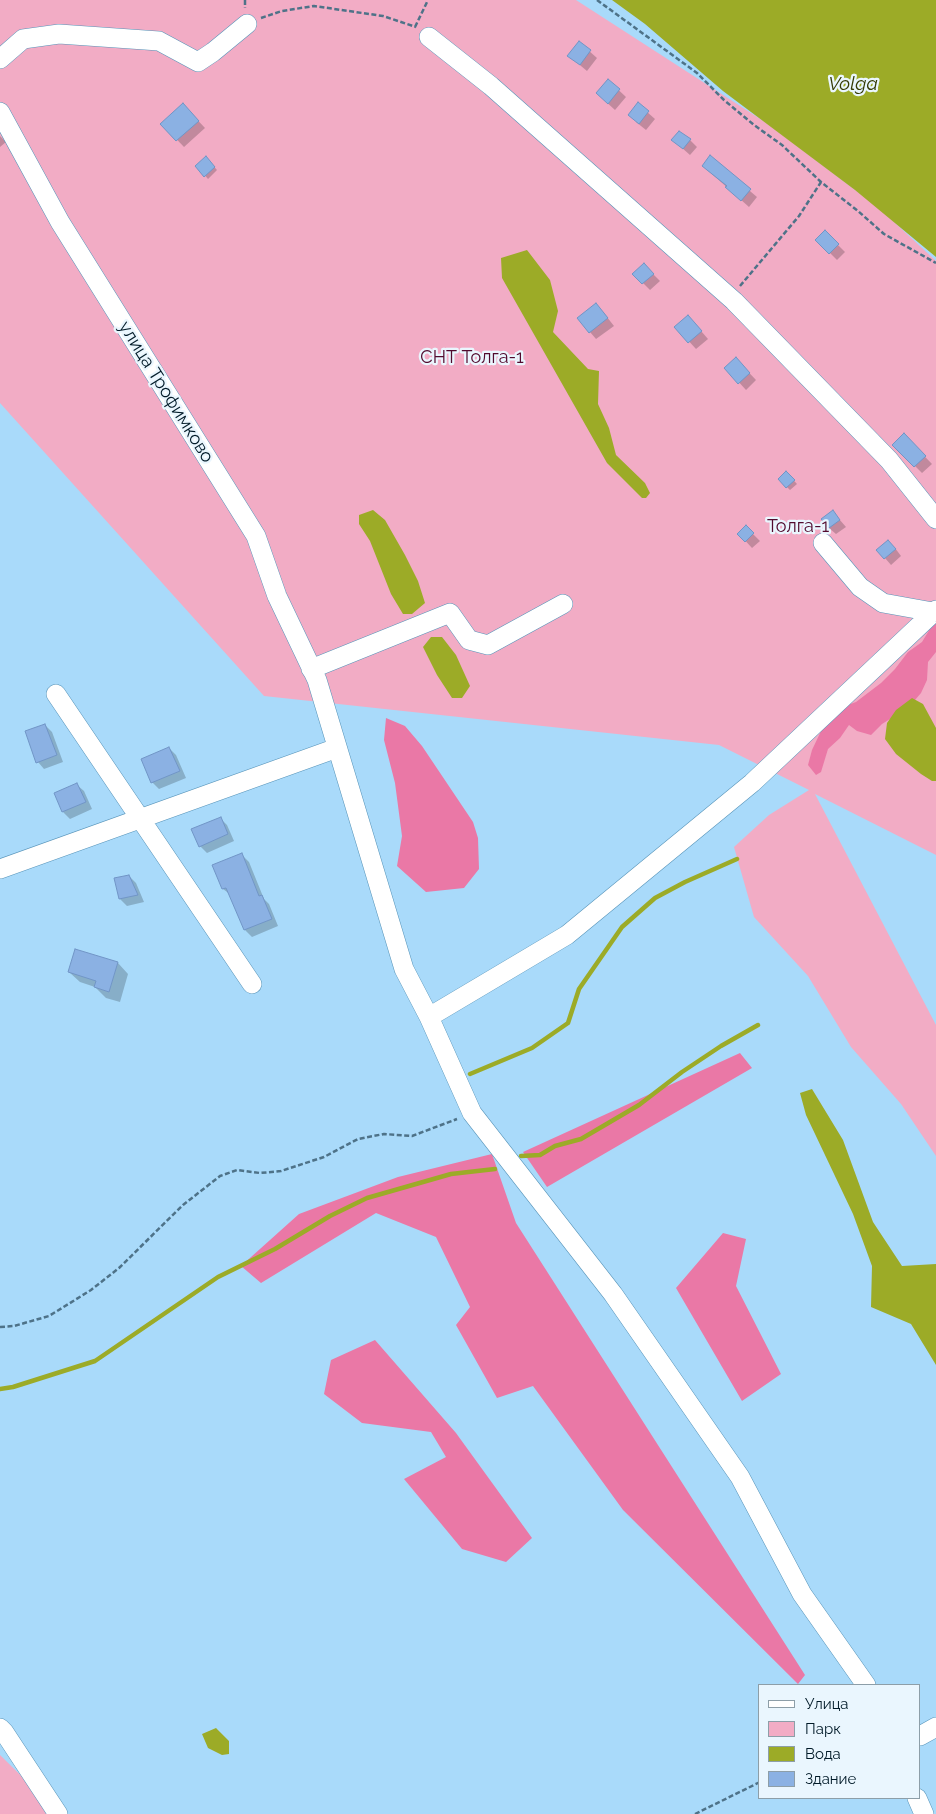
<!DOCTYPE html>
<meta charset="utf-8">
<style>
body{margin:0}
#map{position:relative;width:936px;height:1814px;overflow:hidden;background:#a9dafa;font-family:Raleway,sans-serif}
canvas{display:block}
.legend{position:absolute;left:758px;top:1684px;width:162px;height:115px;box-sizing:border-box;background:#eaf6fe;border:1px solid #8d9ea8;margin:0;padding:6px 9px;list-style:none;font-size:15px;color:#011a28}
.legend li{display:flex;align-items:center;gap:10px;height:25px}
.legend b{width:25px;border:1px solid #8d9ea8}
</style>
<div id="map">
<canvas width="936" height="1814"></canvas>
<ul class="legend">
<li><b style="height:6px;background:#fff"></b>Улица</li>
<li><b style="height:14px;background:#f2acc5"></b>Парк</li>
<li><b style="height:14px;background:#9cab27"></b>Вода</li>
<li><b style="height:14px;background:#8bb1e3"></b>Здание</li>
</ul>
</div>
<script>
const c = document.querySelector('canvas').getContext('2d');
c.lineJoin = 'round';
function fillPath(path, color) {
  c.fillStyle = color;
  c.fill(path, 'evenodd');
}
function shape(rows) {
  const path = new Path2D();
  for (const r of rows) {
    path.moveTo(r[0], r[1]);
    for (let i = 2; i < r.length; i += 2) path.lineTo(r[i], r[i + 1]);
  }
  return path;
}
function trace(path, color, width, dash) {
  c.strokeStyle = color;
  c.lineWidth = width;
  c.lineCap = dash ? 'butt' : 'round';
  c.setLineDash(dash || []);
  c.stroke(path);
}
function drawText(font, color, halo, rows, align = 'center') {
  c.font = font + ' Raleway,sans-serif';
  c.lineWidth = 4.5;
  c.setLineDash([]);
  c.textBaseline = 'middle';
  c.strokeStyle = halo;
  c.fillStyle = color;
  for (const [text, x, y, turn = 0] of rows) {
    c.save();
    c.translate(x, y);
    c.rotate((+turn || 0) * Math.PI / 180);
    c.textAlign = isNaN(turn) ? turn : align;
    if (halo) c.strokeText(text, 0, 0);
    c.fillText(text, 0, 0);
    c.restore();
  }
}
const green = shape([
 [0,0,576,0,768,124,879,208,936,261,936,855,815,794,936,1025,936,1156,901,1104,851,1047,808,976,754,917,734,847,769,815,809,790,719,745,264,696,0,403],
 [0,1755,60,1814,0,1814]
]);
const forest = shape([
 [936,619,936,652,928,662,927,680,921,693,909,707,882,724,871,735,857,731,849,725,840,738,828,749,821,772,816,775,808,765,812,750,822,729,845,706,856,702,881,683,895,669,908,652,922,642],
 [386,718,405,726,422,746,473,822,478,838,479,869,464,888,426,892,397,866,402,836,395,783,384,740],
 [740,1053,752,1068,547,1187,523,1152],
 [492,1154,516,1223,805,1675,798,1684,623,1510,533,1386,497,1398,456,1325,470,1307,436,1237,376,1213,261,1283,241,1266,299,1214,398,1177],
 [723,1233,746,1239,736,1286,781,1374,742,1401,676,1288],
 [375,1340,456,1433,532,1538,506,1562,462,1549,404,1479,446,1457,431,1432,362,1423,324,1394,331,1360]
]);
const water = shape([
 [612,0,936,0,936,257,855,190,723,91,645,24],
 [527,250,550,280,558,311,553,332,588,369,599,371,598,404,609,428,616,455,645,483,650,493,646,498,642,498,607,463,502,278,501,258],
 [373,510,385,520,405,555,418,581,425,603,412,614,403,614,391,594,370,541,359,524,359,515],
 [431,637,442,637,456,655,470,686,462,698,452,698,437,675,423,647],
 [912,698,923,704,936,728,936,781,932,781,921,774,896,754,885,739,887,723,896,710],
 [812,1089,843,1140,873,1222,902,1266,936,1264,936,1365,911,1324,871,1307,872,1266,853,1214,806,1115,800,1093],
 [216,1728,229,1741,229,1754,222,1755,208,1748,202,1734]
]);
const shadow = shape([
 [579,42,597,58,587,71,569,56],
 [608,80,626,97,615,110,604,100],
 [638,104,655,119,646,130,636,122],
 [190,112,205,128,184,147,162,124],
 [0,136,6,142,0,147],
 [673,140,690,140,697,147,690,155],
 [710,157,757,197,749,207,703,166],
 [206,158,217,170,208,179,197,166],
 [825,232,845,252,837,260,817,240],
 [644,265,660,281,650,290,634,274],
 [603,312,614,326,596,339,590,332],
 [695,324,708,339,696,349,676,327],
 [736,359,756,380,746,390,726,368],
 [904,435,932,464,922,473,894,445],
 [786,472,797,484,790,490,779,479],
 [833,512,846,527,836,534,829,528],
 [746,527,760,541,752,548,739,534],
 [895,548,901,556,891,565,885,558],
 [45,725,52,732,63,762,44,769,38,762],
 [169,748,176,755,186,778,159,789,152,782],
 [77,785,84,791,92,809,70,819,63,812],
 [220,818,227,825,234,841,207,853,200,846],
 [242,855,249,862,264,899,269,904,278,926,252,937,245,930,231,895,223,889],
 [129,876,136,883,144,902,127,906,120,899],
 [118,963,128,974,120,1002,106,998,95,987,80,982,69,972]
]);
const stream = shape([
 [470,1074,532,1048,568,1023,579,989,622,927,655,898,685,882,737,859],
 [521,1156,540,1155,555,1146,581,1139,639,1105,682,1072,721,1046,758,1025],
 [0,1389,13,1387,95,1361,218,1277,275,1249,330,1216,367,1198,451,1174,495,1169]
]);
const building = shape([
 [579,41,591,50,580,65,567,56,579,41],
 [608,79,620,89,608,104,596,93,608,79],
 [638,102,649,111,639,124,628,115,638,102],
 [183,103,199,121,176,141,160,124,183,103],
 [679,131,691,139,683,149,671,140,679,131],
 [710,155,751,189,741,201,725,187,727,186,702,166,710,155],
 [206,156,215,167,204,177,195,166,206,156],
 [825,230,839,244,829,254,815,240,825,230],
 [644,263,654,274,642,284,632,274,644,263],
 [596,303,608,318,589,333,577,318,596,303],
 [688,315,702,331,688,343,674,327,688,315],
 [736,357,750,373,738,384,724,368,736,357],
 [904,433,926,456,914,467,892,445,904,433],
 [786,471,795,480,786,488,778,479,786,471],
 [833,510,840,520,829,528,821,519,833,510],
 [746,525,754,533,745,542,737,534,746,525],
 [888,540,896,549,884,559,876,550,888,540],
 [45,724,57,755,36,763,25,731,45,724],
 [169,747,180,771,151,783,141,759,169,747],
 [77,783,86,802,62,812,54,793,77,783],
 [221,817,228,834,199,847,191,829,221,817],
 [242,853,259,896,262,895,272,919,244,930,226,888,222,889,212,865,242,853],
 [129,875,138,895,119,899,114,878,129,875],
 [75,949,118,962,109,992,94,987,96,981,68,972,75,949]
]);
const path = shape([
 [245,0,245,8],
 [597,0,697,73,724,100,754,125,782,145,821,182,858,211,884,234,936,263],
 [261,18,282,11,314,6,383,16,416,27],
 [415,27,428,0],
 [740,286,799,216,821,182],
 [0,1327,14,1326,49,1316,91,1290,119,1268,183,1205,220,1176,237,1170,260,1173,281,1171,324,1157,358,1139,384,1134,412,1136,457,1119],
 [695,1814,760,1782]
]);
const minor = shape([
 [429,37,491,86,734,301,889,460,936,519],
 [0,59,23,39,59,34,159,41,198,62,213,52,247,24],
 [0,112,60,222,256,536,277,596,317,680,404,969,429,1017,472,1113,613,1294,740,1477,802,1594,866,1685],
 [823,543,860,587,883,603,933,612],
 [311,669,450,613,469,640,488,645,563,604],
 [56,694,252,984],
 [0,869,337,748],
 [429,1017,567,935,752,783,936,610],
 [0,1728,4,1732,58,1814],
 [920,1736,936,1727],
 [917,1798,924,1814]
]);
const parkNames = [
 ["СНТ Толга-1",472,358],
 ["Толга-1",798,527]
];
const streetNames = [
 ["улица Трофимково",166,392,58]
];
const waterNames = [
 ["Volga",853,84]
];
fillPath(green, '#f2acc5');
fillPath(forest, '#ea78a6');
fillPath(water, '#9cab27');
fillPath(shadow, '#0003');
trace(stream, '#9cab27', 4.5);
fillPath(building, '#8bb1e3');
trace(building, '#7195c6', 1);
trace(minor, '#5794b9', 20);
trace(path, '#4e7288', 2.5, [5, 2.5]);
trace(minor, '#fff', 19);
drawText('18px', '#520a2e', '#eaf6fe', parkNames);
drawText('18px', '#011a28', '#eaf6fe', streetNames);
drawText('italic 19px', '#353b06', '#eaf6fe', waterNames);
</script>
